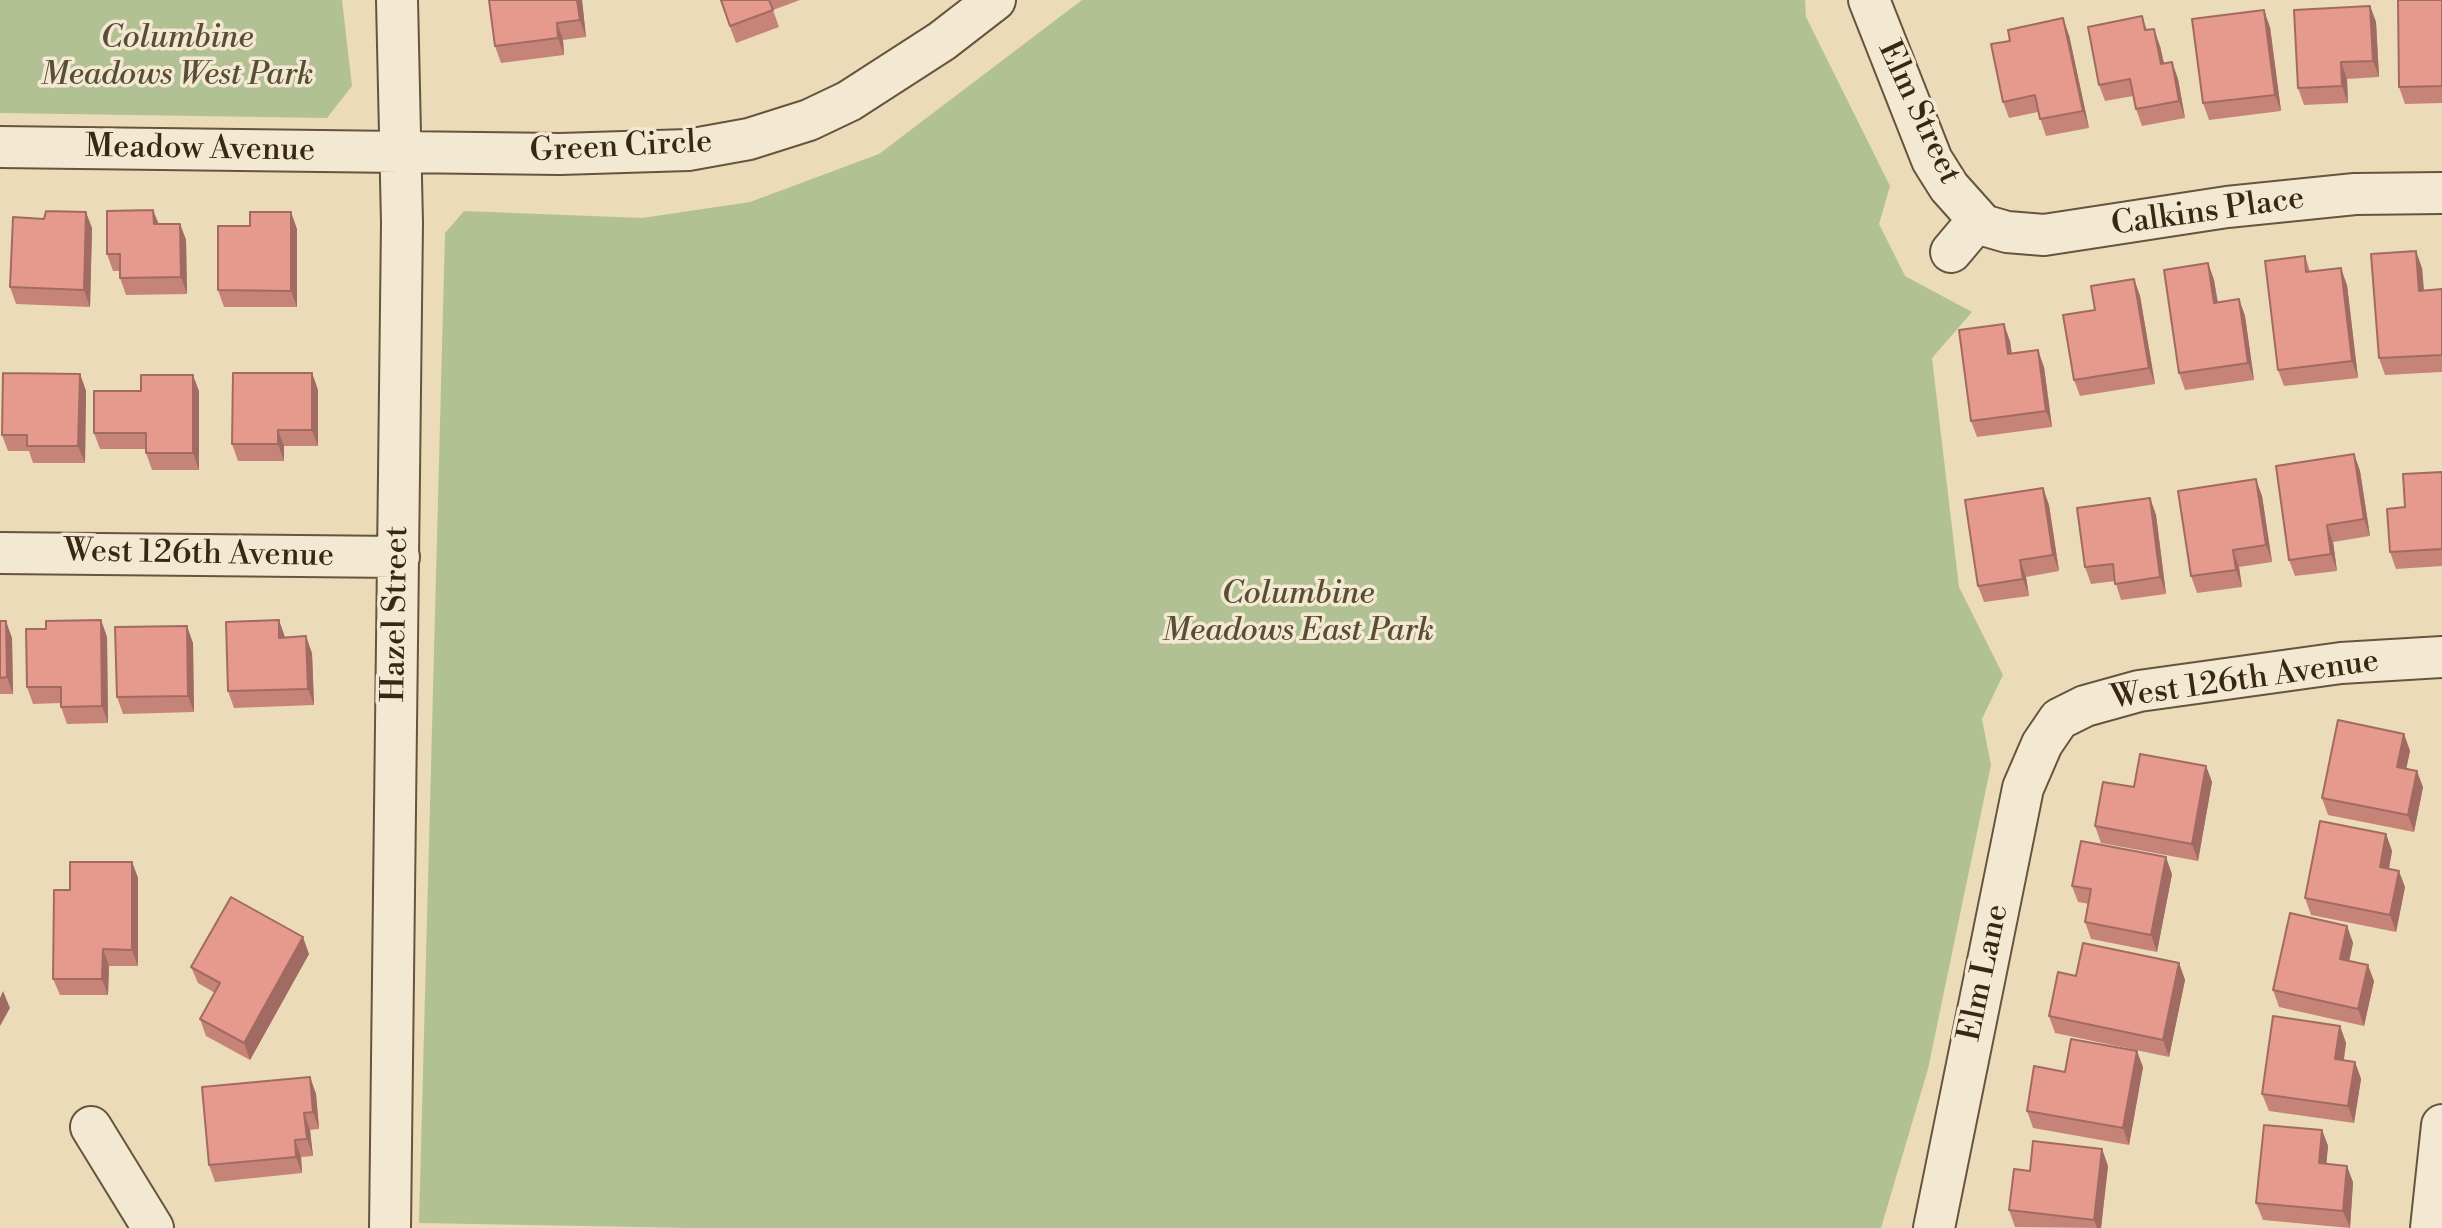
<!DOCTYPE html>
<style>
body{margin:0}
canvas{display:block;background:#ecdbb8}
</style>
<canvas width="2442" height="1228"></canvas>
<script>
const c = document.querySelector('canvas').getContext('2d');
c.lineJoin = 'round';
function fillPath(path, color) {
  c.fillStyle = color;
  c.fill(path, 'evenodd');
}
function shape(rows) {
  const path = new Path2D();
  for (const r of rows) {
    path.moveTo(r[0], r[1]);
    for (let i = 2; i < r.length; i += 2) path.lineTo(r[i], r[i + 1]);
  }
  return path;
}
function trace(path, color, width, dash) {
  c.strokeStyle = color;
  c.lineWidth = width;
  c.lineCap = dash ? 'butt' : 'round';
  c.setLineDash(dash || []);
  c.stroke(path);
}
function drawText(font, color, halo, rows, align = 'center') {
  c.font = font + ' "Libre Bodoni",serif';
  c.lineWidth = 7;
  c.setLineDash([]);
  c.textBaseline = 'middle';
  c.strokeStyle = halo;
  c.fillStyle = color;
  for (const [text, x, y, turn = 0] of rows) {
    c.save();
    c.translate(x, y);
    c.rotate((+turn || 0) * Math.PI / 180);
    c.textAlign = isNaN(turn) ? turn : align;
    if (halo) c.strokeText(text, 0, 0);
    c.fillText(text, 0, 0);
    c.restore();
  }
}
const green = shape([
 [0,0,342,0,352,86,327,118,0,113],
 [1082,0,1805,0,1806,17,1890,186,1879,224,1905,276,1972,312,1932,358,1959,587,2003,675,1982,719,1991,765,1928,1069,1881,1228,689,1228,419,1223,445,233,464,211,642,218,750,202,879,154]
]);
const street = shape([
 [1869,0,1932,160,1949,187,1983,225,2007,232,2044,235,2227,207,2355,194,2442,193],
 [0,147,560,154,688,150,749,139,809,120,849,101,942,41,995,0],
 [1951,252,1978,220],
 [0,553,399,557],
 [91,1127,153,1228],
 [390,1228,402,223,397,0],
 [1934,1228,2023,788,2042,744,2059,719,2085,706,2139,691,2341,663,2442,657],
 [2431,1228,2442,1125]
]);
const wall = shape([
 [582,0,586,37,563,40,564,55,501,63,495,46],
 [720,0,800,0,773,10,779,27,736,43],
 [2442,0,2442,103,2405,104,2399,87],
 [2370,6,2376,22,2379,77,2347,79,2348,103,2304,105,2298,88],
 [2142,16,2147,30,2160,46,2164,64,2172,62,2178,79,2185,118,2142,126,2136,109,2133,96,2105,101,2099,85],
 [2270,27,2281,111,2209,120,2203,103],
 [2069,35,2089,128,2046,136,2038,112,2009,118,2003,102],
 [159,224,180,224,186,240,187,294,126,295,120,278,120,271,113,271,107,254],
 [92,228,90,307,16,304,10,287],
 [297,229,297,307,224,307,218,290],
 [2305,256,2310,271,2347,285,2358,378,2284,386,2278,370],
 [2208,263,2214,280,2218,302,2239,299,2245,316,2254,380,2185,390,2179,373],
 [2422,268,2424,290,2442,289,2442,372,2385,375,2379,358],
 [2134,279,2140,296,2155,384,2080,396,2074,380,2095,310],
 [2010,341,2012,354,2044,367,2052,427,1977,437,1971,421],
 [312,373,318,390,318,446,284,446,284,461,238,461,232,444],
 [80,374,86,391,85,463,33,463,29,451,8,451,2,435],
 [199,391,199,470,152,470,146,453,146,449,100,449,94,433],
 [2354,454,2360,471,2370,536,2333,542,2337,571,2295,576,2289,560],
 [2442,472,2442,566,2396,569,2390,552,2405,507],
 [2043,488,2049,505,2059,571,2026,577,2029,596,1984,602,1978,586],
 [2262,496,2272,562,2239,567,2242,587,2197,593,2191,576],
 [2150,498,2156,515,2166,594,2121,600,2115,581,2091,584,2085,567],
 [101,620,107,637,108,723,67,724,61,707,61,703,33,704,27,687,46,629],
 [0,621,12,638,13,694,0,694],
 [285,638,312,653,314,705,234,708,228,691],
 [193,643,194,712,123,714,117,697],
 [2404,734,2410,751,2406,769,2423,787,2414,832,2328,815,2322,798],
 [2206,766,2212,782,2198,861,2101,843,2095,826,2134,787],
 [2386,834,2392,851,2389,869,2405,887,2396,932,2311,915,2305,898],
 [132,862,138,878,138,966,109,966,108,995,60,995,53,979,70,890],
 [2172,874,2157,952,2091,939,2085,922,2089,904,2078,902,2072,886],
 [2347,926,2353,943,2349,961,2374,981,2364,1026,2279,1007,2273,990],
 [309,954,250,1060,206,1036,200,1019,215,993,198,983,191,967],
 [2179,963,2185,980,2169,1057,2055,1033,2049,1016,2076,976],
 [2340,1026,2346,1043,2344,1060,2355,1062,2361,1079,2354,1123,2269,1111,2262,1094],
 [2143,1067,2129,1145,2033,1128,2027,1111,2065,1072],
 [310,1077,316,1094,319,1129,310,1130,313,1156,301,1157,302,1173,215,1182,209,1165],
 [2322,1130,2328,1146,2326,1164,2353,1182,2350,1228,2263,1220,2256,1203],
 [2102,1149,2108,1166,2101,1228,2015,1227,2009,1210,2030,1171]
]);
const shadedWall = shape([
 [577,0,582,0,586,37,580,20],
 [2370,6,2376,22,2379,77,2373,61],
 [2264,10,2270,27,2281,111,2275,95],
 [2063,18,2069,35,2089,128,2083,111],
 [557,23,563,40,564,55,558,38],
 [2154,29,2160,46,2168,81,2161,64],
 [2172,62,2178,79,2185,118,2179,101],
 [2341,62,2347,79,2348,103,2342,86],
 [153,210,160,227,154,224],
 [86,212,92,228,90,307,84,290],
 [291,212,297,229,297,307,291,291],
 [180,224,186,240,187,294,181,277],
 [2416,251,2422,268,2425,307,2419,291],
 [2208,263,2214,280,2220,319,2214,303],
 [2341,268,2347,285,2358,378,2352,361],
 [2134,279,2140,296,2155,384,2149,368],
 [2239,299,2245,316,2254,380,2248,363],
 [2004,324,2010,341,2014,371,2008,354],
 [2038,350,2044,367,2052,427,2046,411],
 [312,373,318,390,318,446,312,430],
 [80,374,86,391,85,463,78,446],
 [193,375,199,391,199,470,193,453],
 [278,430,284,446,284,461,278,444],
 [2354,454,2360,471,2370,536,2364,519],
 [2256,479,2262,496,2272,562,2266,545],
 [2043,488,2049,505,2059,571,2053,555],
 [2150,498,2156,515,2166,594,2160,577],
 [2327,525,2333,542,2337,571,2331,554],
 [2233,550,2239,567,2242,587,2236,570],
 [2020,560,2026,577,2029,596,2023,579],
 [101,620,107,637,108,723,102,706],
 [279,620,285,637,286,655,279,638],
 [6,621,12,638,13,694,7,677],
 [187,626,193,643,194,712,188,696],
 [306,636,312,653,314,705,308,689],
 [2404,734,2410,751,2403,784,2397,767],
 [2206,766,2212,782,2198,861,2192,844],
 [2417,771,2423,787,2414,832,2408,815],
 [2386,834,2392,851,2386,884,2380,867],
 [2166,857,2172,874,2157,952,2151,935],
 [132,862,138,878,138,966,132,950],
 [2399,871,2405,887,2396,932,2390,915],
 [2347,926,2353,943,2346,976,2340,959],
 [303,937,309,954,250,1060,244,1043],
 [103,949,109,966,108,995,102,979],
 [2179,963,2185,980,2169,1057,2163,1040],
 [2368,965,2374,981,2364,1026,2358,1009],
 [3,991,10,1008,0,1026,0,998],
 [2340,1026,2346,1043,2341,1076,2335,1059],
 [2137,1051,2143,1067,2129,1145,2123,1128],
 [2355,1062,2361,1079,2354,1123,2348,1106],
 [310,1077,316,1094,319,1129,313,1112],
 [304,1113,310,1130,313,1156,307,1139],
 [2322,1130,2328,1146,2325,1180,2319,1163],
 [295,1140,301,1157,302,1173,296,1157],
 [2102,1149,2108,1166,2101,1228,2097,1228,2094,1220],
 [2347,1166,2353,1182,2350,1228,2343,1211]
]);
const building = shape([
 [489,0,577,0,580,20,557,23,558,38,495,46,489,0],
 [721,0,769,0,773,10,730,26,721,0],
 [2398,0,2442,0,2442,86,2399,87,2398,0],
 [2370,6,2373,61,2341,62,2342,86,2298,88,2294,10,2370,6],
 [2264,10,2275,95,2203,103,2192,19,2264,10],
 [2142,16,2145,30,2154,29,2161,64,2172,62,2179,101,2136,109,2130,79,2099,85,2088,27,2142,16],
 [2063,18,2083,111,2040,119,2035,95,2003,102,1991,44,2010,41,2008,30,2063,18],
 [153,210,154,224,180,224,181,277,120,278,120,254,107,254,107,211,153,210],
 [46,211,86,212,84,290,10,287,13,217,44,219,46,211],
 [250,212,291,212,291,291,218,290,218,226,250,226,250,212],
 [2416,251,2419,291,2442,289,2442,355,2379,358,2371,254,2416,251],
 [2305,256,2306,272,2341,268,2352,361,2278,370,2265,261,2305,256],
 [2208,263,2214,303,2239,299,2248,363,2179,373,2164,270,2208,263],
 [2134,279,2149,368,2074,380,2063,315,2095,310,2091,286,2134,279],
 [2004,324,2008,354,2038,350,2046,411,1971,421,1959,330,2004,324],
 [3,373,80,374,78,446,27,446,27,435,2,435,3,373],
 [233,373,312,373,312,430,278,430,278,444,232,444,233,373],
 [141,375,193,375,193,453,146,453,146,433,94,433,94,391,141,391,141,375],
 [2354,454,2364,519,2327,525,2331,554,2289,560,2276,466,2354,454],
 [2442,472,2442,549,2390,552,2387,509,2405,507,2403,474,2442,472],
 [2256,479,2266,545,2233,550,2236,570,2191,576,2178,491,2256,479],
 [2043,488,2053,555,2020,560,2023,579,1978,586,1965,500,2043,488],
 [2150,498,2160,577,2115,584,2113,564,2085,567,2077,508,2150,498],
 [101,620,102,706,61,707,61,687,27,687,26,629,46,629,46,621,101,620],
 [279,620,279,638,306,636,308,689,228,691,226,622,279,620],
 [0,621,6,621,7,677,0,678,0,621],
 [187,626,188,696,117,697,115,627,187,626],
 [2338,720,2404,734,2397,767,2417,771,2408,815,2322,798,2338,720],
 [2140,754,2206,766,2192,844,2095,826,2103,782,2134,787,2140,754],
 [2320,821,2386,834,2380,867,2399,871,2390,915,2305,898,2320,821],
 [2081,841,2166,857,2151,935,2085,922,2091,889,2072,886,2081,841],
 [70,862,132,862,132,950,103,949,102,979,53,979,54,890,70,890,70,862],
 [231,897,303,937,244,1043,200,1019,220,983,191,967,231,897],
 [2290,913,2347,926,2340,959,2368,965,2358,1009,2273,990,2290,913],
 [2083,943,2179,963,2163,1040,2049,1016,2058,972,2076,976,2083,943],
 [2273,1016,2340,1026,2335,1059,2355,1062,2348,1106,2262,1094,2273,1016],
 [2071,1039,2137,1051,2123,1128,2027,1111,2034,1066,2065,1072,2071,1039],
 [310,1077,313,1112,304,1113,307,1139,295,1140,296,1157,209,1165,202,1087,310,1077],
 [2264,1125,2322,1130,2319,1163,2347,1166,2343,1211,2256,1203,2264,1125],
 [2033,1141,2102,1149,2094,1220,2009,1210,2014,1169,2030,1171,2033,1141]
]);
const parkNames = [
 ["Columbine",177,39],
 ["Meadows West Park",177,76],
 ["Columbine",1298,595],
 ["Meadows East Park",1298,632]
];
const streetNames = [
 ["Elm Street",1918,113,65],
 ["Green Circle",621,148,-3],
 ["Meadow Avenue",200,150,1],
 ["Calkins Place",2208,213,-8],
 ["West 126th Avenue",199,555,1],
 ["Hazel Street",397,614,-89],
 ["West 126th Avenue",2245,681,-8],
 ["Elm Lane",1985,973,-78]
];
fillPath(green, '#b2c193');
trace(street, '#66543e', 44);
trace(street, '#f3e8d1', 40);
fillPath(wall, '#c68479');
fillPath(shadedWall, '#a16b63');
fillPath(building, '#e6998d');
trace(building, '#a16b63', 2);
drawText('italic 32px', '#574e35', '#f3e8d1', parkNames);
drawText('32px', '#392716', '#f3e8d1', streetNames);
</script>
